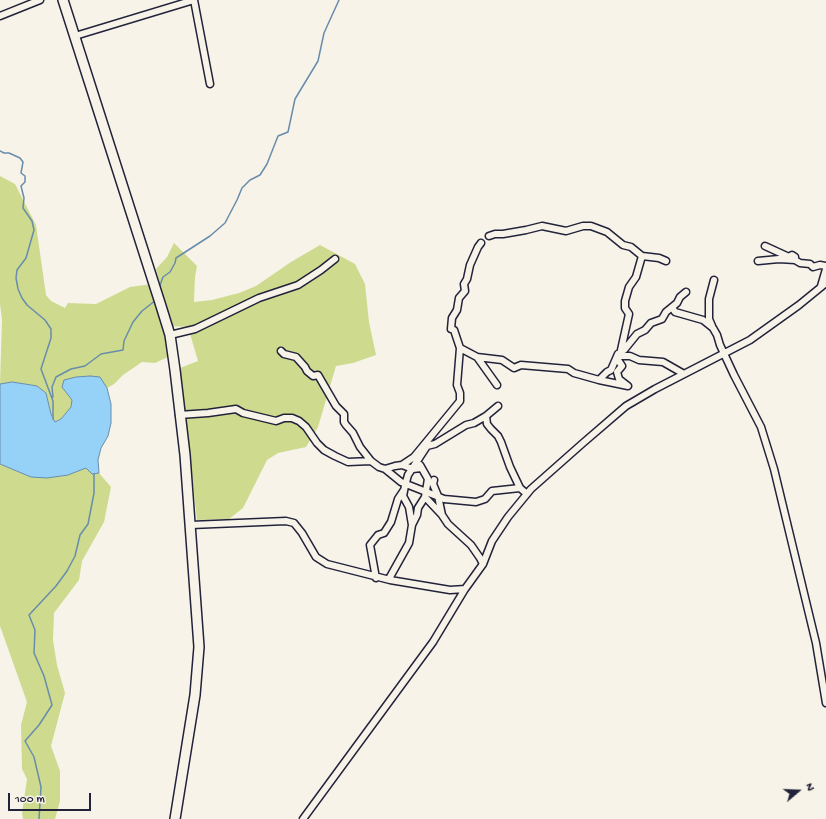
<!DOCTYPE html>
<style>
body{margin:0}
#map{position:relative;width:826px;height:819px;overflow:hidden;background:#f7f3e8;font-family:"Gochi Hand",sans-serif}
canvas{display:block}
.north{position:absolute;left:778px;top:771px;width:40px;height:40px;-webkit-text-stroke:3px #f7f3e8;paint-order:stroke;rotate:71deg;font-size:11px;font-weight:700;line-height:16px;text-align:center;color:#22223b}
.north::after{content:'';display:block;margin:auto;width:14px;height:18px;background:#22223b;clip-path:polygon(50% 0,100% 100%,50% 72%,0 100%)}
.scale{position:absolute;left:8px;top:793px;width:83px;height:18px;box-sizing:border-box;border:2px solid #22223b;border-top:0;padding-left:5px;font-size:12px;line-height:14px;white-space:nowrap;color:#22223b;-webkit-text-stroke:3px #f7f3e8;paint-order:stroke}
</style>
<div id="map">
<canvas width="826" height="819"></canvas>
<div class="north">N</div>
<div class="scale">100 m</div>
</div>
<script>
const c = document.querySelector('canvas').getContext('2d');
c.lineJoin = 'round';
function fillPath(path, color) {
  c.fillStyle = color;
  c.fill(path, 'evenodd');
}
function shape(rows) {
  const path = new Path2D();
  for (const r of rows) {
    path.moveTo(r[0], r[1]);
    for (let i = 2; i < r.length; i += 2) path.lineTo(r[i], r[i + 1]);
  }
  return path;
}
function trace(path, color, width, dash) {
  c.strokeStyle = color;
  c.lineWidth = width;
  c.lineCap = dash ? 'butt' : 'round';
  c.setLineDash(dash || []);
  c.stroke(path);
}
const green = shape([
 [0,176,15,184,36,225,46,295,51,301,65,308,68,303,96,304,130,287,152,284,170,356,155,363,142,362,123,375,114,384,107,388,99,377,76,377,62,387,72,400,71,407,61,419,55,422,51,414,46,393,37,386,25,384,12,382,0,384,2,320,0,304],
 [174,243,197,266,195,277,194,302,212,300,239,293,256,286,291,262,320,245,355,264,365,284,369,322,376,355,353,363,336,366,318,427,306,447,278,453,267,460,243,508,229,519,197,520,180,368,198,361,188,327,171,326,156,269,167,257],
 [0,464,15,470,47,478,68,475,86,468,92,474,99,473,111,487,104,522,82,561,79,580,54,613,53,640,57,665,65,693,51,746,60,771,60,801,55,819,23,819,22,813,27,779,22,769,21,725,27,702,0,626]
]);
const water = shape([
 [90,376,100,377,107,388,111,404,111,423,108,436,101,448,98,460,99,473,92,474,86,468,68,475,47,478,31,477,0,464,0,384,12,382,25,384,37,386,46,393,51,414,55,422,61,419,71,407,72,400,62,387,64,380,76,377,90,376]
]);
const stream = shape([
 [0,151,4,153,9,153,20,158,23,162,21,173,25,176,25,182,21,186,24,198,23,208,32,221,34,230,26,258,17,270,16,278,18,289,22,298,27,305,45,320,51,329,51,338,41,369,53,401,53,419],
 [159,288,163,277,170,272,175,263,176,258,210,236,225,223,237,200,242,188,250,180,260,175,267,164,278,136,288,132,295,99,318,61,324,33,339,0],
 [53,397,52,387,56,377,71,369,85,366,101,354,123,350,124,341,133,322,142,311,156,300],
 [39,819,41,787,34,757,25,741,39,725,52,705,44,676,34,653,35,630,29,615,56,586,67,571,75,556,80,535,88,524,94,493,94,474]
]);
const street = shape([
 [0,16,40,0],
 [75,36,194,0,210,84],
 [489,236,495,234,503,234,526,230,542,226,566,231,583,226,591,226,607,232,623,245,631,247,642,256,659,258,666,261],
 [481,243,478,247,470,265,467,279,464,284,465,291,459,298,457,310,452,318,451,329,454,330,460,348,477,357,497,385],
 [765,246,789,257,792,255,795,257,795,260],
 [758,261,779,259,795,260,800,263,810,264,813,267,820,265,826,266],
 [821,286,826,269],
 [672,307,675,312,703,320,713,328,717,335,720,345,734,375,761,427,774,469,816,643,826,703],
 [712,326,709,319,709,299,714,280],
 [170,335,195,329,259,298,298,285,321,270,335,259],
 [621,350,629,314,625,308,625,301,629,287,636,277,642,256],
 [281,351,284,354,296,357,305,367,307,371,313,376,318,375,336,406,344,414,344,422,346,425,353,433,360,447,371,461,379,467,385,469,395,466,402,465,413,469,421,468],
 [618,354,621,356,630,356,639,360,663,362,684,374],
 [477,357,502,360,514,368,521,365,568,369,574,373,599,380,607,372,611,370,618,354,621,353,621,350,624,350,637,334,645,330,651,323,662,319,666,312,677,303,680,297,686,292],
 [599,380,628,386,619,379,617,372,622,366,618,360,618,355],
 [179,415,208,413,236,409,243,413,276,421,284,418,292,418,299,421,306,427,317,443,324,450,335,456,348,462,371,461],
 [486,416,487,424,491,429,498,436,501,442,510,467,520,488],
 [402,465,414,457,460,401,460,393,457,385,460,348],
 [385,469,401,482,444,499,476,502,485,499,492,491,520,488,527,494],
 [434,480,433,484,438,496,442,515,448,524,471,545,480,558,483,564],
 [425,497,442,515],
 [191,525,286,521,294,523,302,533,316,557,327,564,390,580,450,590,465,589,483,564,492,541,508,517,531,489,583,443,626,406,655,389,750,340,799,305,826,283],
 [412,525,409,507,403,496,405,486,408,475,427,446,435,444,466,425,474,423,486,416,498,406],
 [376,578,370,545,378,535,384,533,391,522,398,499,404,490],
 [390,580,390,577,409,543,412,525,417,515,418,508,425,497,428,479,420,465],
 [303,819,433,642,465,589]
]);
const secondary = shape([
 [63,0,161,306,170,335,175,370,185,455,199,647,195,695,175,819]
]);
fillPath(green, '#cedb8e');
fillPath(water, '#96d2f7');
trace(water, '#688cac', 1);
trace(stream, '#688cac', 1.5);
trace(street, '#22223b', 9);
trace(secondary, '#22223b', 12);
trace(street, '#f7f3e8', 6);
trace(secondary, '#f7f3e8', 9);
</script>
